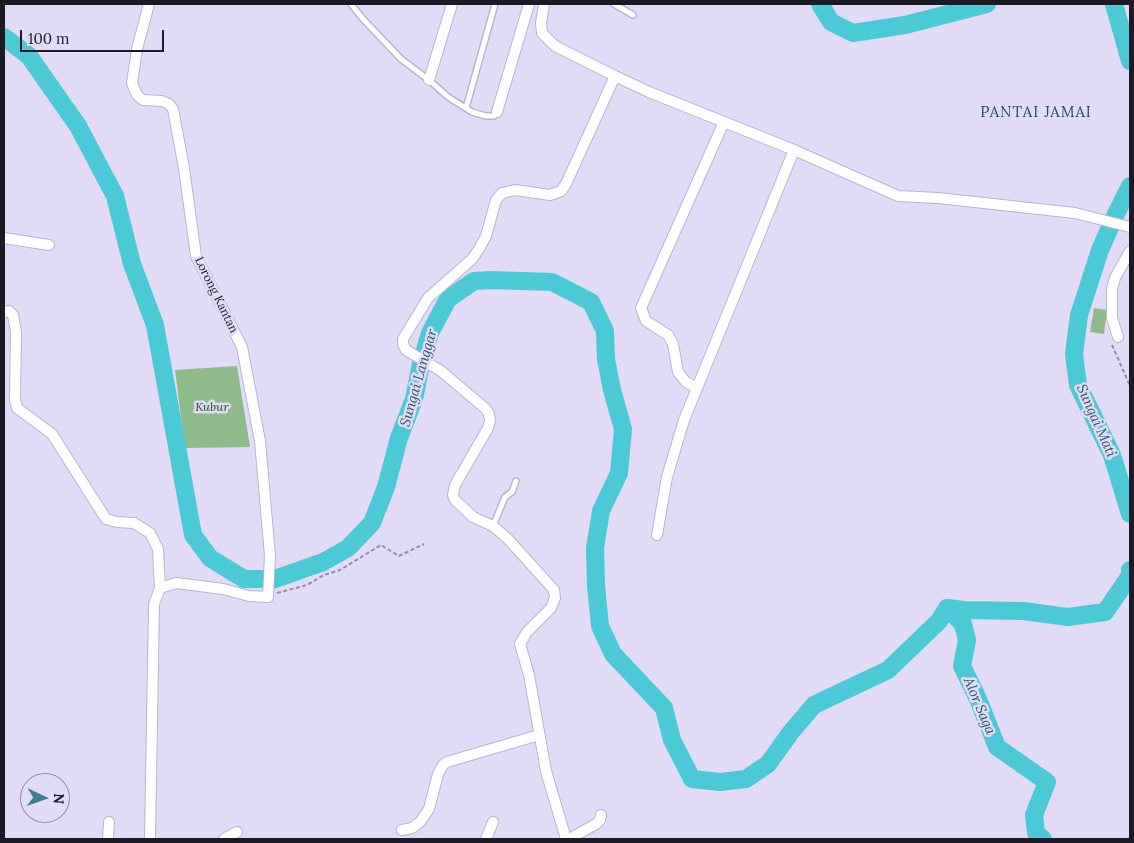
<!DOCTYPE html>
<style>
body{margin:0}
#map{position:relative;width:1134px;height:843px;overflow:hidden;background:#e1dbf7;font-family:Lora,serif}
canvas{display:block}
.frame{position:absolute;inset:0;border:5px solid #1c1a24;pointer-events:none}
.north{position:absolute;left:20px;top:773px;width:50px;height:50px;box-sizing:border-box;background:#e1dbf7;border:1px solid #928ea3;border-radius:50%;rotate:93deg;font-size:14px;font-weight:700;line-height:20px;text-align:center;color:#1c1a24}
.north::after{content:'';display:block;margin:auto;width:18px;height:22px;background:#3f7d92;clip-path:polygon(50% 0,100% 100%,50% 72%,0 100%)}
.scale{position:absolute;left:20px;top:30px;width:144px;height:22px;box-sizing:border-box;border:2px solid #1c1a24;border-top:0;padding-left:6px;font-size:15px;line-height:18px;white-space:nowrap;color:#1c1a24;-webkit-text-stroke:4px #e1dbf7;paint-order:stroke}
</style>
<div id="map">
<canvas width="1134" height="843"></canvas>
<div class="frame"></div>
<div class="north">N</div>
<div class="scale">100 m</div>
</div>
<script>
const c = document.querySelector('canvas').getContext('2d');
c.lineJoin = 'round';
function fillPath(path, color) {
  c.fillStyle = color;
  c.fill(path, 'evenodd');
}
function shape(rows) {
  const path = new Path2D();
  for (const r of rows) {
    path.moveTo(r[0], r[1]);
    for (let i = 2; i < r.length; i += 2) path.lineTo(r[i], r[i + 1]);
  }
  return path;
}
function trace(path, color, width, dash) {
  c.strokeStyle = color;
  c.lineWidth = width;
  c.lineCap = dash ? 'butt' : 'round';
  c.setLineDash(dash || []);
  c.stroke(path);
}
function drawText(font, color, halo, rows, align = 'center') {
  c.font = font + ' Lora,serif';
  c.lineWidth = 5;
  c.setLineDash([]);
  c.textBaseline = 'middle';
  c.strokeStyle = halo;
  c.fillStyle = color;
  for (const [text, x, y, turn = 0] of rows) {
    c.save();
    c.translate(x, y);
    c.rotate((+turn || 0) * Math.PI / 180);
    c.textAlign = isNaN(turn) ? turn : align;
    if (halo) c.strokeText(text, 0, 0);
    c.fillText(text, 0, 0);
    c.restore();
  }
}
const green = shape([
 [1094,308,1107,310,1104,334,1090,332],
 [237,366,250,447,185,448,175,370]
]);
const river = shape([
 [820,4,831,22,853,33,905,25,987,4],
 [1114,4,1130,61],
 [4,37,29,56,78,126,115,196,132,264,155,325,193,535,210,558,244,579,275,579,323,562,348,548,372,523,386,487,399,438,414,399,421,364,430,333,448,299,474,281,491,280,552,282,591,302,605,331,606,359,612,390,623,429,619,473,601,511,595,548,596,586,600,626,613,654,664,708,672,740,692,779,720,782,746,779,768,764,791,732,814,705,888,670,939,621,947,608,964,610,1023,611,1068,617,1105,612,1130,576,1130,570],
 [1130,186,1116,214,1100,250,1079,315,1074,354,1078,385,1112,455,1130,514],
 [947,608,963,624,967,640,962,666,978,699,997,747,1047,782,1034,815,1036,833,1043,839]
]);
const path = shape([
 [1112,345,1130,386],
 [277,593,307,585,324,575,340,570,381,545,399,556,424,544]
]);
const service = shape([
 [351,4,363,19,401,59,429,80,448,97,472,112,486,116,494,116,497,112],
 [614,4,633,15],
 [466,108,495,4],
 [493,526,505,497,512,492,516,481]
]);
const minor = shape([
 [149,4,137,49,132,83,137,95,143,100,162,101,169,104,173,109,184,168,196,256,242,347,260,441,270,556,268,597,249,596,223,589,176,583,160,588,154,604,150,839],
 [544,4,541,23,542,33,555,46,615,76,649,92,794,150,898,196,938,198,1075,213,1130,227],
 [429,80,452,4],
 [497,112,529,4],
 [4,238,49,245],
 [4,312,9,311,13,315,16,332,15,400,17,408,52,434,106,519,117,522,134,523,150,533,158,549,160,588],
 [1118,337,1112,318,1112,289,1115,278,1130,251],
 [697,388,686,382,678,372,673,344,668,335,646,321,641,308,724,122],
 [657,535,667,477,684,420,794,150],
 [402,830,412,828,420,822,429,809,438,774,443,765,447,762,539,735],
 [108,839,109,822],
 [224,839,237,832],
 [486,839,493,822],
 [566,839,546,771,529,675,520,644,527,632,551,608,555,598,554,590,508,539,493,526,473,517,455,500,453,495,455,485,488,428,490,421,489,414,486,409,441,371,406,350,403,344,403,339,428,298,472,259,479,249,486,236,496,200,502,193,515,190,550,195,561,191,566,184,615,76],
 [569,839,596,824,600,820,601,815]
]);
const streetNames = [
 ["Lorong Kantan",216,295,64]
];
const parkNames = [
 ["Kubur",212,408]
];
const waterNames = [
 ["Sungai Langgar",419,378,-74],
 ["Sungai Mati",1096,421,66],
 ["Alor Saga",979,706,67]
];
const quarterNames = [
 ["PANTAI JAMAI",1036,113]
];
fillPath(green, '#8fba8a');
trace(river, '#4bc9d6', 18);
trace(service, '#b9b4ce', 8);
trace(minor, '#b9b4ce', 12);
trace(path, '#908ca1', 2, [4, 2.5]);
trace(service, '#fff', 5);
trace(minor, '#fff', 10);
drawText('12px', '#1c1a24', '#e1dbf7', streetNames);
drawText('italic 12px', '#155111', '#e1dbf7', parkNames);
drawText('italic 14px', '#23585e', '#e1dbf7', waterNames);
c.letterSpacing = '1px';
drawText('15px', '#1b4d5e', '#e1dbf7', quarterNames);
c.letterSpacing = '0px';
</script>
